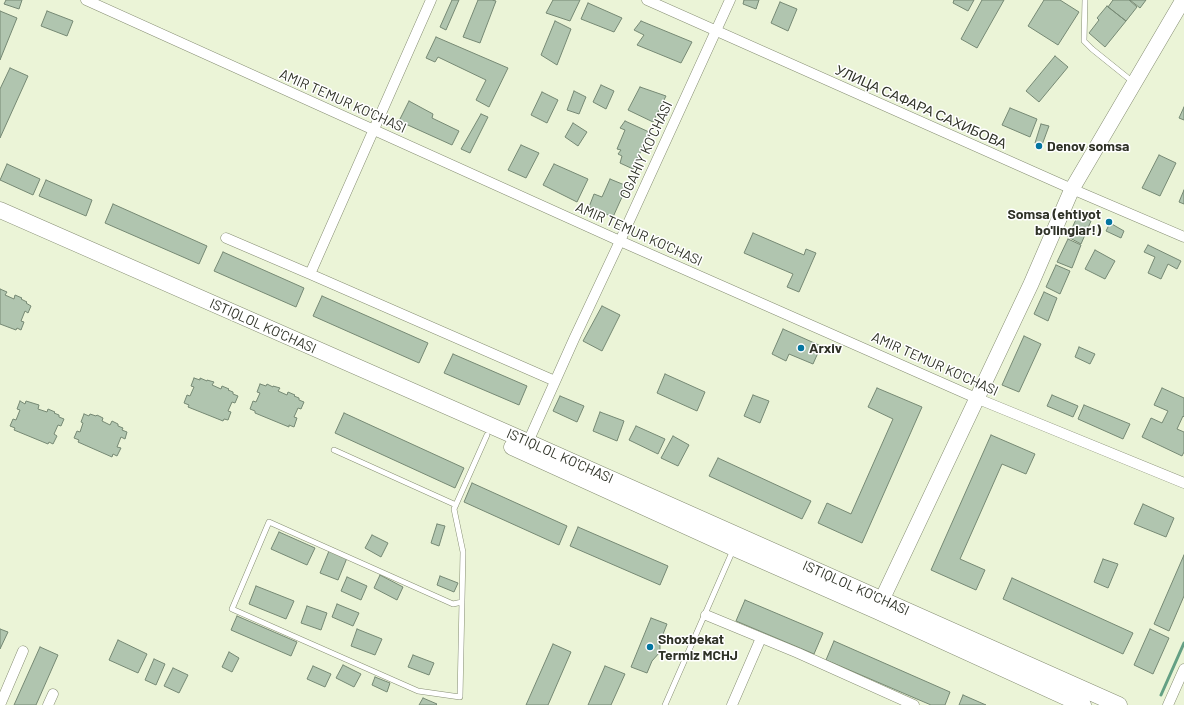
<!DOCTYPE html>
<meta charset="utf-8">
<style>
body{margin:0}
canvas{display:block;background:#ebf4d7}
</style>
<canvas width="1184" height="705"></canvas>
<script>
const c = document.querySelector('canvas').getContext('2d');
c.lineJoin = 'round';
function shape(rows) {
  const path = new Path2D();
  for (const r of rows) {
    path.moveTo(r[0], r[1]);
    for (let i = 2; i < r.length; i += 2) path.lineTo(r[i], r[i + 1]);
  }
  return path;
}
function trace(path, color, width, dash) {
  c.strokeStyle = color;
  c.lineWidth = width;
  c.lineCap = dash ? 'butt' : 'round';
  c.setLineDash(dash || []);
  c.stroke(path);
}
function fillPath(path, color) {
  c.fillStyle = color;
  c.fill(path, 'evenodd');
}
function drawText(font, color, halo, rows, align = 'center') {
  c.font = font + ' Barlow,sans-serif';
  c.lineWidth = 3;
  c.setLineDash([]);
  c.textBaseline = 'middle';
  c.strokeStyle = halo;
  c.fillStyle = color;
  for (const [text, x, y, turn = 0] of rows) {
    c.save();
    c.translate(x, y);
    c.rotate((+turn || 0) * Math.PI / 180);
    c.textAlign = isNaN(turn) ? turn : align;
    if (halo) c.strokeText(text, 0, 0);
    c.fillText(text, 0, 0);
    c.restore();
  }
}
const stream = shape([
 [1161,695,1184,643]
]);
const building = shape([
 [6,0,22,0,19,9,4,4,6,0],
 [452,0,459,0,446,30,440,27,452,0],
 [478,0,492,0,496,1,480,43,463,37,478,0],
 [553,0,580,0,570,21,546,13,553,0],
 [744,0,759,0,756,9,743,4,744,0],
 [954,0,974,0,968,11,953,3,954,0],
 [982,0,1004,0,977,48,961,39,982,0],
 [1044,0,1060,0,1079,12,1058,45,1028,26,1044,0],
 [1113,0,1129,0,1137,7,1126,21,1108,7,1113,0],
 [1130,0,1146,0,1140,8,1130,0],
 [780,2,797,9,788,31,771,23,780,2],
 [588,3,622,18,614,32,581,19,588,3],
 [1107,6,1126,21,1105,47,1089,33,1099,20,1097,18,1107,6],
 [0,11,17,18,0,60,0,11],
 [47,11,73,21,67,36,41,26,47,11],
 [555,21,571,29,557,65,541,55,555,21],
 [641,21,692,42,681,63,637,45,644,35,634,30,641,21],
 [436,37,508,68,489,107,476,100,486,80,438,57,435,62,426,58,436,37],
 [1055,56,1068,67,1039,102,1026,91,1055,56],
 [10,68,28,76,0,138,0,89,10,68],
 [601,85,614,91,606,109,593,102,601,85],
 [640,87,666,96,653,122,628,110,640,87],
 [574,91,586,97,579,114,567,110,574,91],
 [542,92,558,100,547,123,531,115,542,92],
 [409,101,433,114,432,118,459,131,452,145,399,121,409,101],
 [1184,107,1184,120,1179,118,1184,107],
 [1010,108,1037,119,1030,137,1002,125,1010,108],
 [481,114,488,117,470,153,461,149,481,114],
 [625,121,649,132,633,169,620,163,622,156,618,154,621,150,617,149,625,130,620,128,625,121],
 [573,123,587,132,578,146,565,137,573,123],
 [1041,124,1049,126,1042,145,1035,143,1041,124],
 [521,145,539,153,526,178,508,170,521,145],
 [1159,155,1176,163,1160,196,1142,188,1159,155],
 [7,164,40,179,33,195,0,180,7,164],
 [554,164,588,179,577,202,543,185,554,164],
 [610,179,627,186,613,217,589,207,594,194,602,197,610,179],
 [46,180,92,200,86,216,39,196,46,180],
 [1184,190,1184,204,1179,202,1184,190],
 [113,204,207,246,199,264,105,223,113,204],
 [1078,215,1091,221,1081,244,1068,237,1078,215],
 [1110,223,1124,231,1121,238,1106,231,1110,223],
 [753,233,804,255,806,249,816,253,799,292,787,287,793,274,744,253,753,233],
 [1068,239,1081,245,1072,268,1057,262,1068,239],
 [1148,245,1181,261,1177,269,1168,264,1161,279,1148,273,1155,257,1144,252,1148,245],
 [1095,250,1115,261,1105,279,1085,269,1095,250],
 [223,252,304,288,296,307,214,271,223,252],
 [1056,265,1070,271,1060,294,1046,287,1056,265],
 [0,289,7,292,5,295,14,299,15,295,22,298,21,299,27,302,26,303,31,306,28,313,25,311,21,321,24,322,21,330,17,328,16,330,0,324,0,289],
 [1044,292,1057,298,1048,321,1034,314,1044,292],
 [322,296,428,343,419,363,313,316,322,296],
 [602,306,620,315,602,351,583,341,602,306],
 [783,329,821,346,813,364,789,354,786,361,772,354,783,329],
 [1024,336,1041,344,1019,392,1002,385,1024,336],
 [1079,347,1095,354,1090,364,1075,357,1079,347],
 [453,354,527,386,519,405,444,373,453,354],
 [665,374,705,392,697,411,657,393,665,374],
 [194,378,200,380,200,378,207,381,207,380,214,382,212,385,221,389,222,386,229,389,228,390,233,392,233,394,238,396,235,403,232,402,228,411,231,412,228,420,224,419,223,421,188,407,189,405,184,403,187,395,190,396,194,387,191,386,194,378],
 [260,384,266,386,267,384,273,387,273,386,280,388,278,391,287,395,288,392,295,395,294,396,299,398,299,400,304,402,301,409,298,408,294,417,297,418,294,427,289,425,289,427,255,413,255,411,250,409,253,401,256,402,260,393,257,392,260,384],
 [877,388,922,407,862,543,818,523,827,503,851,514,893,419,868,407,877,388],
 [1162,388,1184,398,1184,417,1183,416,1177,429,1184,432,1184,452,1182,456,1142,437,1151,418,1162,423,1168,411,1154,405,1162,388],
 [753,395,769,401,760,423,744,416,753,395],
 [1052,395,1078,406,1073,417,1047,406,1052,395],
 [560,396,584,406,577,422,553,411,560,396],
 [20,401,25,404,26,401,39,405,38,409,47,412,48,409,55,412,54,413,59,415,59,417,64,419,61,426,58,425,54,434,57,436,53,444,49,442,48,444,14,430,15,428,10,426,13,419,16,420,20,410,17,409,20,401],
 [1084,405,1130,424,1123,439,1078,419,1084,405],
 [600,412,624,421,617,441,593,431,600,412],
 [344,413,464,468,455,488,335,433,344,413],
 [84,414,89,416,90,414,96,416,97,415,103,418,102,421,110,425,112,421,118,424,118,426,123,428,122,430,127,432,125,439,121,437,117,447,121,448,117,456,113,454,112,457,78,442,79,440,74,438,77,431,80,432,83,423,81,422,84,414],
 [636,426,665,439,658,454,629,440,636,426],
 [991,435,1035,454,1026,474,1002,464,960,559,985,570,976,590,931,570,991,435],
 [673,436,689,445,678,466,661,458,673,436],
 [718,458,811,501,802,519,709,476,718,458],
 [472,483,567,526,559,545,464,502,472,483],
 [1143,504,1174,518,1166,537,1134,524,1143,504],
 [437,524,445,526,439,546,431,543,437,524],
 [578,527,668,566,660,585,570,546,578,527],
 [279,532,315,548,307,565,271,549,279,532],
 [372,535,388,543,381,557,365,548,372,535],
 [329,551,347,558,338,580,320,573,329,551],
 [1184,555,1184,596,1169,631,1154,624,1184,555],
 [1103,559,1118,564,1108,588,1094,582,1103,559],
 [380,575,403,587,397,600,374,588,380,575],
 [440,576,458,583,454,592,437,585,440,576],
 [347,577,367,586,361,600,341,591,347,577],
 [1012,578,1133,633,1123,654,1003,599,1012,578],
 [256,586,294,601,286,619,249,604,256,586],
 [745,600,823,633,814,654,736,621,745,600],
 [337,604,359,613,353,626,332,617,337,604],
 [307,606,327,613,321,630,301,623,307,606],
 [237,616,297,642,291,656,231,630,237,616],
 [651,618,667,624,660,642,660,652,652,661,647,673,631,667,651,618],
 [0,629,8,632,0,649,0,629],
 [357,629,382,639,375,655,351,646,357,629],
 [1150,629,1169,638,1153,674,1134,665,1150,629],
 [118,640,147,654,138,673,109,660,118,640],
 [834,641,950,692,945,705,931,705,826,660,834,641],
 [553,644,571,652,548,705,526,705,553,644],
 [40,647,58,655,36,705,14,705,40,647],
 [229,652,239,658,232,672,222,667,229,652],
 [413,655,434,663,429,675,408,667,413,655],
 [154,659,165,664,156,685,145,680,154,659],
 [343,665,361,674,354,687,336,678,343,665],
 [313,666,331,674,325,687,307,679,313,666],
 [605,666,625,674,611,705,588,705,605,666],
 [173,668,188,675,179,693,164,686,173,668],
 [375,677,390,683,387,692,372,685,375,677],
 [963,695,986,705,959,705,963,695],
 [423,698,437,704,436,705,419,705,423,698]
]);
const lane = shape([
 [1085,0,1084,41,1092,49,1133,82],
 [334,450,456,505],
 [462,602,453,604,269,522,232,609,418,691,460,697,463,552,454,509,487,435],
 [665,705,733,550]
]);
const street = shape([
 [86,0,620,241,976,398,1184,483],
 [647,0,1072,189,1184,237],
 [226,238,310,274,555,381],
 [310,274,431,0],
 [528,442,574,339,620,241,730,0],
 [706,615,798,653,914,705],
 [0,705,23,651],
 [48,705,53,694],
 [732,705,761,638],
 [1168,705,1184,669]
]);
const secondary = shape([
 [877,610,1031,284,1072,189,1183,0]
]);
const primary = shape([
 [0,210,528,442,1119,705],
 [512,447,734,548,877,611,1083,705]
]);
const markers = [
 [1039,146,4,"#0476a0"],
 [1109,222,4,"#0476a0"],
 [801,348,4,"#0476a0"],
 [650,647,4,"#0476a0"]
];
const streetNames = [
 ["AMIR TEMUR KO'CHASI",343,101,24],
 ["УЛИЦА САФАРА САХИБОВА",921,107,24],
 ["OGAHIY KO'CHASI",646,150,-65],
 ["AMIR TEMUR KO'CHASI",639,234,24],
 ["ISTIQLOL KO'CHASI",263,326,24],
 ["AMIR TEMUR KO'CHASI",935,364,24],
 ["ISTIQLOL KO'CHASI",560,456,24],
 ["ISTIQLOL KO'CHASI",856,588,24]
];
const poiNames = [
 ["Denov somsa",1047,146],
 ["Somsa (ehtiyot",1101,214,"right"],
 ["bo'linglar!)",1101,230,"right"],
 ["Arxiv",809,348],
 ["Shoxbekat",658,639],
 ["Termiz MCHJ",658,655]
];
trace(stream, '#64a084', 3);
fillPath(building, '#b0c5af');
trace(building, '#768974', 1);
trace(lane, '#868e73', 6);
trace(street, '#868e73', 11);
trace(secondary, '#868e73', 16);
trace(primary, '#868e73', 17);
trace(lane, '#fff', 5);
trace(street, '#fff', 10);
trace(secondary, '#fff', 15);
trace(primary, '#fff', 16);
for (const [x, y, r, color] of markers) {
  const dot = new Path2D();
  dot.arc(x, y, r, 0, 2 * Math.PI);
  c.fillStyle = color;
  c.fill(dot);
  trace(dot, '#fff', 1.5);
}
drawText('14px', '#2f3227', '#fff', streetNames);
drawText('bold 14px', '#2f3227', '#fff', poiNames, 'left');
</script>
